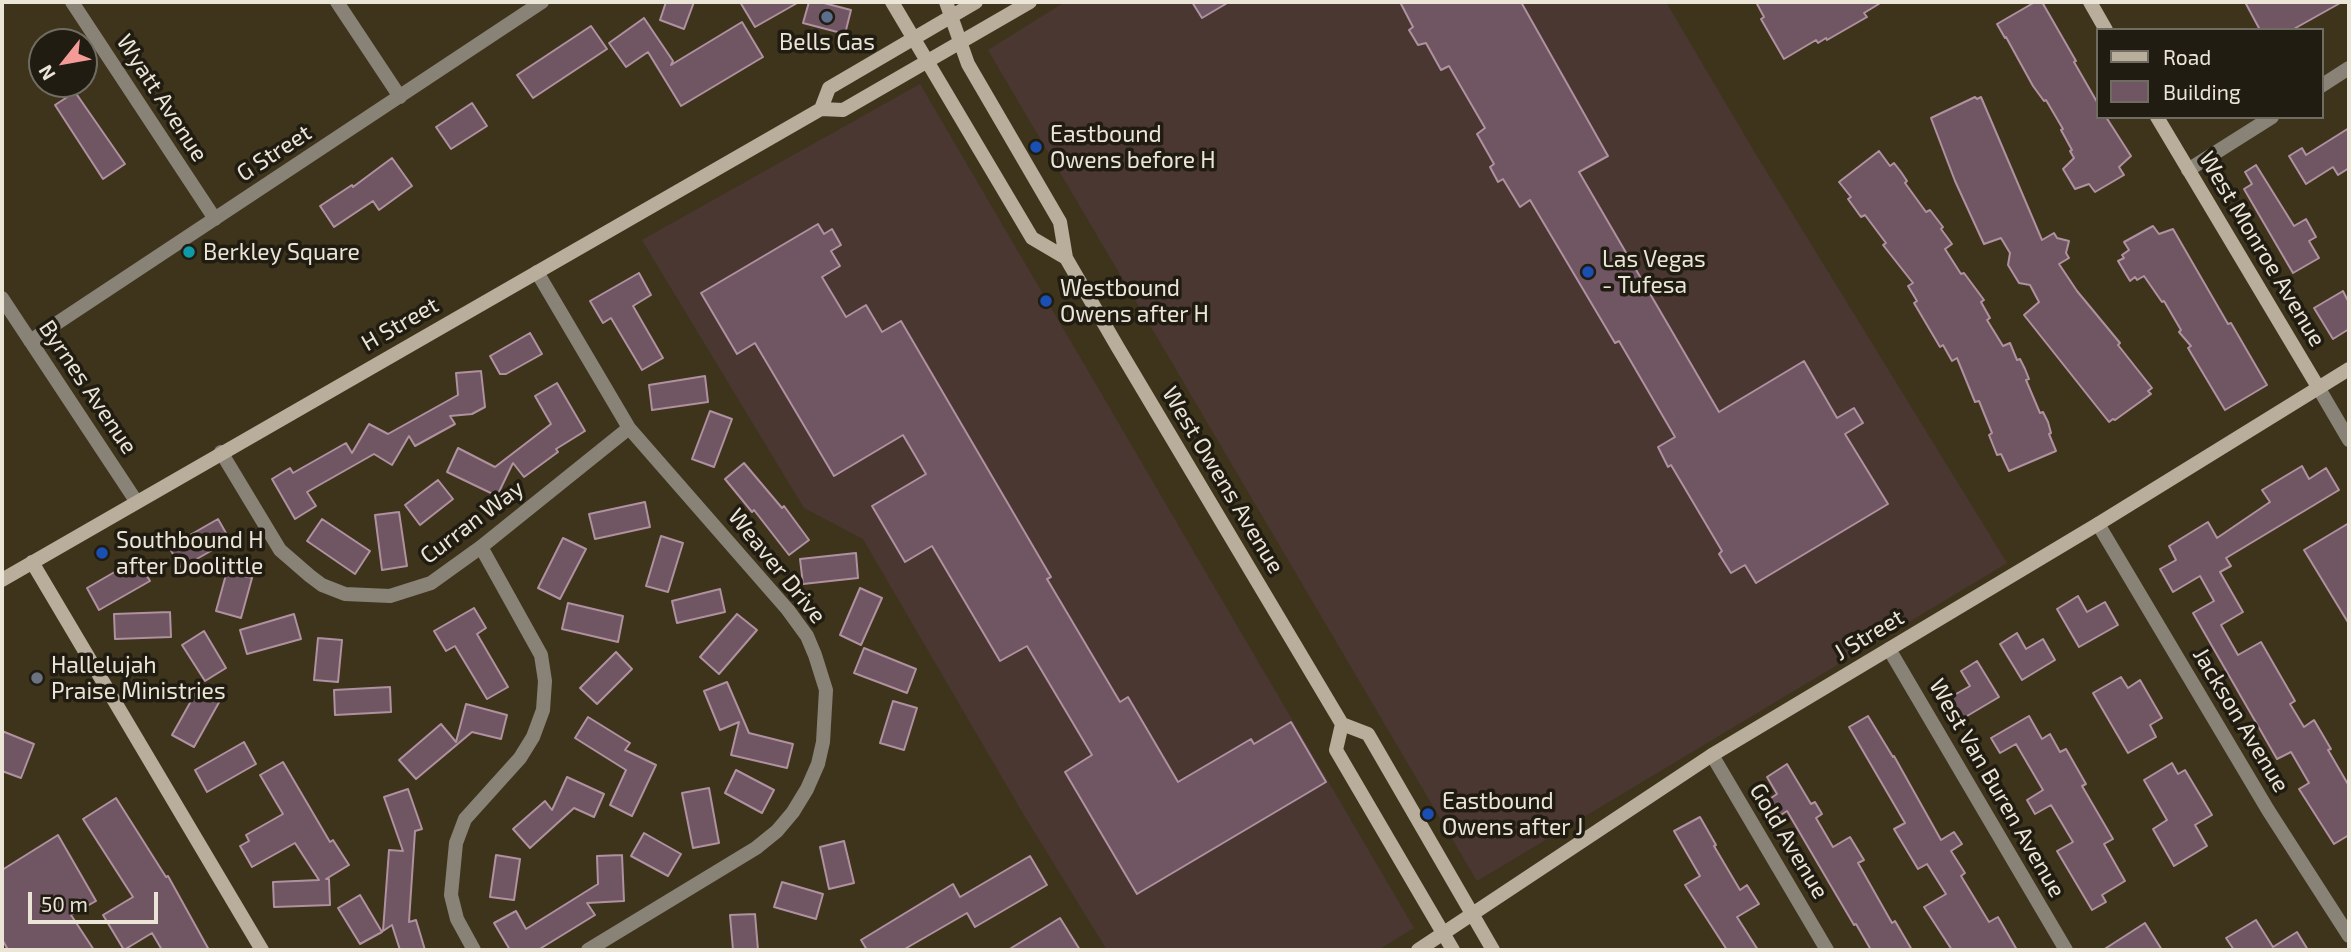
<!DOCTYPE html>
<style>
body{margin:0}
#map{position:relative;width:2351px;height:952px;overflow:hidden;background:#3e341c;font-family:"Exo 2",sans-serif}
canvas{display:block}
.frame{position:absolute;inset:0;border:4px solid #ebe5d7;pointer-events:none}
.legend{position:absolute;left:2096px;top:28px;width:228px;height:91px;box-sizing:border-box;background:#201c12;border:2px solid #716c61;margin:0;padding:9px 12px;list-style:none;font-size:21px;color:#ebe5d7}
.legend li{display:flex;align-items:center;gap:14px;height:35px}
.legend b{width:35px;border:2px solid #716c61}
.north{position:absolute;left:28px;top:28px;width:70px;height:70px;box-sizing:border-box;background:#201c12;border:2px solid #716c61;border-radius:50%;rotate:239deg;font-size:19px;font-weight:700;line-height:28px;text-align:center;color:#ebe5d7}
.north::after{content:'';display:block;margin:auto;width:24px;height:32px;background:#f59b97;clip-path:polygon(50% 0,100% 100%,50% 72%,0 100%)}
.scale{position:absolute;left:28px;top:892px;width:130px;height:32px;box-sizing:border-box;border:4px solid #ebe5d7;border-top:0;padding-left:9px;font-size:21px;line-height:24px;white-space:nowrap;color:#ebe5d7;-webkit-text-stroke:5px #201c12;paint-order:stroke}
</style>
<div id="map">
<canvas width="2351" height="952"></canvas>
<div class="frame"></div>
<ul class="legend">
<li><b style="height:9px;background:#b9ad9c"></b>Road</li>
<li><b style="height:19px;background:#705562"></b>Building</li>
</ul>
<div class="north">N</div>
<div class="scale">50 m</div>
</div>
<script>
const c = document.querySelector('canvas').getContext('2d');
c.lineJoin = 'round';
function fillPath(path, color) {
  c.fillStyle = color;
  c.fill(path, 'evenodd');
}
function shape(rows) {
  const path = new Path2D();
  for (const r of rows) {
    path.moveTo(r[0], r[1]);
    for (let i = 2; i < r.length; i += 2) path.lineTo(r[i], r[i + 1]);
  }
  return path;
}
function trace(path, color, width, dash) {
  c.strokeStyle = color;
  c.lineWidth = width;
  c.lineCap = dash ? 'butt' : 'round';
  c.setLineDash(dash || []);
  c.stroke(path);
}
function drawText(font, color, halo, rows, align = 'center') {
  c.font = font + ' "Exo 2",sans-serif';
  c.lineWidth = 7;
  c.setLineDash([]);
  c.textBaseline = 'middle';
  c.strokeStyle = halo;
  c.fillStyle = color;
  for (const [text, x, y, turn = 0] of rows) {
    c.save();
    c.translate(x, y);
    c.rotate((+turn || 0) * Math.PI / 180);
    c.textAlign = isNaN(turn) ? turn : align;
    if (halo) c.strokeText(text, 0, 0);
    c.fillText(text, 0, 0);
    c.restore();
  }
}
const commercial = shape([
 [1065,2,1666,2,1755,153,2007,563,1477,881,988,50],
 [920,84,1414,928,1378,950,1107,950,1024,815,863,539,804,508,642,240]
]);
const building = shape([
 [666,2,694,2,684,29,660,20,666,2],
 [740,2,799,2,755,27,740,2],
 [809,2,820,2,851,10,845,34,803,23,809,2],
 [1192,2,1229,2,1202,18,1192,2],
 [1400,2,1521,2,1608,156,1579,172,1719,412,1804,361,1837,418,1854,408,1863,423,1845,434,1888,504,1756,583,1745,565,1731,573,1719,554,1722,551,1671,465,1668,467,1658,447,1675,437,1619,341,1615,343,1530,200,1520,207,1503,179,1498,182,1490,167,1494,164,1477,134,1485,128,1449,66,1441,70,1426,43,1418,45,1409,30,1413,27,1400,2],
 [1756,2,1882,2,1864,13,1867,17,1827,40,1826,38,1818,43,1816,40,1784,59,1761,19,1764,17,1756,2],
 [2035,2,2042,2,2076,61,2074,62,2097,102,2097,117,2106,117,2131,156,2119,167,2124,175,2095,192,2089,184,2075,189,2063,169,2074,158,2070,151,2072,150,2061,130,2063,129,2046,100,2044,101,2033,86,2006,37,2005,38,1997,24,2035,2],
 [2245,2,2342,2,2292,30,2260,30,2245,2],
 [644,18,673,61,671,65,742,22,763,57,681,106,648,52,626,67,609,43,644,18],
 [591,26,607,49,533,98,517,75,591,26],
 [75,92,125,164,103,179,55,105,75,92],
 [1975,97,1977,99,1981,97,2042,240,2054,233,2057,238,2069,241,2066,253,2069,258,2059,264,2077,291,2120,343,2118,345,2152,388,2148,391,2151,394,2115,420,2113,419,2109,422,2024,315,2039,302,2030,285,2019,283,2008,265,2010,253,2001,238,1984,244,1955,181,1931,118,1975,97],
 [472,103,487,126,451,149,436,127,472,103],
 [2349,128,2349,168,2338,175,2333,167,2306,184,2289,156,2302,148,2306,155,2349,128],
 [1879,151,1890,166,1894,163,1901,172,1907,181,1905,183,1926,212,1930,210,1943,227,1941,229,1952,244,1945,249,1961,274,1964,273,1984,300,1981,302,1990,318,1987,320,2003,346,2010,343,2017,360,2020,359,2025,369,2029,379,2026,380,2040,413,2043,412,2048,422,2051,433,2049,434,2056,451,2009,471,2001,454,1997,455,1989,435,1992,433,1979,401,1975,402,1957,358,1952,361,1943,345,1940,347,1914,303,1917,301,1908,286,1913,283,1883,245,1886,243,1865,215,1861,217,1848,199,1851,197,1839,182,1879,151],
 [392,158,412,186,379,210,373,201,334,227,320,206,352,185,353,187,392,158],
 [2256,165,2294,226,2306,219,2316,237,2309,241,2319,258,2293,273,2244,189,2252,184,2245,172,2256,165],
 [818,224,824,234,832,229,841,245,831,251,840,266,822,277,846,317,866,305,882,332,901,321,1051,577,1047,579,1120,702,1128,697,1178,782,1251,739,1254,744,1291,722,1326,782,1137,894,1065,772,1092,755,1027,646,1000,661,932,546,905,562,872,506,926,474,903,435,834,476,755,343,737,354,701,293,818,224],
 [2153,226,2159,234,2173,229,2228,324,2231,323,2267,385,2225,410,2188,348,2191,346,2179,332,2181,330,2164,301,2162,302,2144,276,2137,280,2135,277,2130,281,2118,261,2124,258,2122,255,2129,250,2124,242,2153,226],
 [639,273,651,295,633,306,663,358,642,370,611,318,603,323,590,301,639,273],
 [2343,291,2349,303,2349,329,2333,339,2314,308,2343,291],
 [530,333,542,354,506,374,500,374,490,356,530,333],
 [481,371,485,407,472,414,450,416,455,424,415,446,409,436,392,465,374,454,307,492,316,506,295,519,272,479,290,468,293,473,346,443,352,453,369,424,388,434,458,395,456,373,481,371],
 [705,376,708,402,652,410,649,385,705,376],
 [557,383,585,431,556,449,558,452,524,477,513,463,497,496,447,472,458,448,495,467,551,424,535,396,557,383],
 [710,411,732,419,714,467,692,459,710,411],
 [744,463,782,508,784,506,809,540,789,555,754,510,752,512,725,479,744,463],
 [2302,466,2309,479,2326,468,2339,490,2226,558,2231,566,2220,572,2243,612,2221,625,2238,655,2261,642,2295,701,2290,704,2304,727,2314,720,2331,749,2328,750,2349,786,2349,835,2334,844,2299,789,2309,783,2291,752,2277,759,2193,613,2214,601,2200,576,2173,592,2160,569,2176,560,2169,546,2208,522,2217,538,2270,502,2262,490,2302,466],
 [438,480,453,499,420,525,405,505,438,480],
 [645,502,650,527,595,539,589,514,645,502],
 [399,512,407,566,382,570,375,515,399,512],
 [218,519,230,540,181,568,169,547,218,519],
 [322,519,370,551,355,574,307,541,322,519],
 [2349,523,2349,624,2304,550,2349,523],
 [661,536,683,543,668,592,646,586,661,536],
 [563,538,586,549,560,599,538,588,563,538],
 [856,553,858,578,803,584,800,559,856,553],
 [137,559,150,581,99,610,87,588,137,559],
 [227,571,252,578,241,618,216,611,227,571],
 [860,588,882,598,861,645,840,635,860,588],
 [720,589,725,612,677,623,672,601,720,589],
 [2078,596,2087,612,2105,602,2118,625,2079,647,2057,609,2078,596],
 [568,603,623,616,618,642,562,629,568,603],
 [474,608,486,628,477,634,508,687,487,699,455,646,446,651,434,631,474,608],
 [170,612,171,637,115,639,114,614,170,612],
 [294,614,301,639,247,654,240,630,294,614],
 [737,614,757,630,719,674,700,657,737,614],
 [204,631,226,668,205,681,182,645,204,631],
 [2017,633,2026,649,2043,639,2055,660,2022,680,2000,644,2017,633],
 [318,638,342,640,338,682,314,680,318,638],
 [864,648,916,669,907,693,854,673,864,648],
 [616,652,632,669,597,704,580,688,616,652],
 [1977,661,1999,697,1962,719,1949,698,1970,686,1961,671,1977,661],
 [2121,677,2128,688,2140,680,2162,718,2150,725,2156,737,2128,753,2093,693,2121,677],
 [727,682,749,733,793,744,787,768,731,755,739,722,720,730,704,691,727,682],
 [200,685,222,697,194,747,172,735,200,685],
 [390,687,391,712,335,715,334,690,390,687],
 [893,701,917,708,904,750,880,743,893,701],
 [466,704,507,715,501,739,472,732,416,779,399,760,441,724,456,742,466,704],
 [1868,716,1893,757,1894,756,1941,840,1954,832,1962,844,1951,851,1965,873,1961,876,1989,922,1998,917,2017,950,1952,950,1924,907,1946,894,1927,864,1918,869,1894,829,1905,823,1849,727,1868,716],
 [2029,716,2042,739,2050,734,2060,752,2066,749,2086,784,2082,786,2113,839,2104,844,2125,881,2102,895,2106,902,2092,910,2057,851,2073,842,2051,805,2035,814,2027,800,2043,790,2016,744,2000,753,1991,738,2029,716],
 [588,717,630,743,625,750,656,765,632,816,610,805,626,770,575,738,588,717],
 [2,731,34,744,21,778,2,771,2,731],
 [244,742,256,764,207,792,195,770,244,742],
 [283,762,330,842,333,840,349,865,326,879,329,879,330,905,274,907,273,882,319,880,295,843,252,867,240,846,249,841,246,835,283,814,260,775,283,762],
 [2172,763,2178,774,2185,770,2212,815,2195,825,2207,846,2174,866,2153,829,2167,820,2144,780,2172,763],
 [1787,764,1811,804,1815,802,1822,814,1816,818,1833,847,1850,837,1864,860,1858,863,1892,923,1895,921,1912,950,1871,950,1856,924,1854,925,1787,811,1776,818,1765,802,1777,794,1767,777,1787,764],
 [736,770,774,790,762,813,725,793,736,770],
 [567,777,604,794,594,817,574,808,530,848,513,829,545,801,552,810,567,777],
 [709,788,719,843,693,848,682,793,709,788],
 [408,789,422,829,415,831,409,922,416,920,425,950,400,950,392,925,383,931,389,850,403,851,384,797,408,789],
 [116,798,166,877,168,876,209,950,162,950,152,933,124,950,103,915,133,897,83,819,116,798],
 [1700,817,1716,845,1714,846,1740,890,1747,885,1759,904,1737,917,1758,950,1727,950,1685,885,1700,876,1674,831,1700,817],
 [644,833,681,854,668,876,631,856,644,833],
 [58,835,96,901,71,915,94,950,8,950,2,939,2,870,58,835],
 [844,841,854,883,829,889,820,847,844,841],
 [496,855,520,859,514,900,490,897,496,855],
 [622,855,624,901,587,903,595,915,538,950,510,950,494,923,516,911,526,929,598,884,597,856,622,855],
 [1030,856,1047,885,975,927,967,913,903,950,867,950,861,940,953,884,960,897,1030,856],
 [782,882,823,894,816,919,774,907,782,882],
 [360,895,382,932,360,944,338,908,360,895],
 [755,914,758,950,733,950,730,915,755,914],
 [1060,918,1080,950,1008,950,1060,918],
 [2256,920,2273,947,2297,932,2308,950,2234,950,2226,938,2256,920],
 [2145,923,2162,950,2103,950,2145,923]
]);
const street = shape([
 [72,2,215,219],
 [337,2,400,97],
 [2321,86,2349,68],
 [2188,170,2272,117],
 [537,272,629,428,788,610,807,636,815,655,826,690,823,742,818,764,807,789,793,812,777,831,756,848,588,950],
 [2,298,136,501],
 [30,341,542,2],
 [2318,387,2349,440],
 [221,452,280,550,310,576,322,585,345,594,390,596,431,583,481,547,629,428],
 [2098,524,2268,810,2349,936],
 [1889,649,2066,950],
 [1712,755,1827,950],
 [474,950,457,919,451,895,456,843,465,819,520,758,533,737,543,710,545,681,541,655,481,547]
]);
const secondary = shape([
 [892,2,1032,238,1066,258],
 [946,2,968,64,1060,222,1066,258,1117,346,1342,724,1368,734,1493,950],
 [2090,2,2106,30],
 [821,109,829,88,976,2],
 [2157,117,2318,387],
 [32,562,262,950],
 [2,580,821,109,843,110,1030,2],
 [1342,724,1336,750,1453,950],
 [1418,950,1712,755,2098,524,2349,369]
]);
const markers = [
 [827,17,7,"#5c6f8a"],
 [1036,147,7,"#1a4fb4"],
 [189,252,7,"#0f9aa8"],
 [1588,272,7,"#1a4fb4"],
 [1046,301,7,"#1a4fb4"],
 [102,553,7,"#1a4fb4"],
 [37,678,7,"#6b7280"],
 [1428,814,7,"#1a4fb4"]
];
const poiNames = [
 ["Bells Gas",827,42,"center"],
 ["Eastbound",1050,134],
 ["Owens before H",1050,160],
 ["Berkley Square",203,252],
 ["Las Vegas",1602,259],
 ["- Tufesa",1602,285],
 ["Westbound",1060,288],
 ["Owens after H",1060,314],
 ["Southbound H",116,540],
 ["after Doolittle",116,566],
 ["Hallelujah",51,665],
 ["Praise Ministries",51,691],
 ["Eastbound",1442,801],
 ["Owens after J",1442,827]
];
const streetNames = [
 ["Wyatt Avenue",162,98,57],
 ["G Street",274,153,-33],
 ["West Monroe Avenue",2262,249,59],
 ["H Street",400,324,-30],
 ["Byrnes Avenue",88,387,56],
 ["West Owens Avenue",1223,480,59],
 ["Curran Way",472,522,-37],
 ["Weaver Drive",777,566,51],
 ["J Street",1869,635,-31],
 ["Jackson Avenue",2241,720,59],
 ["West Van Buren Avenue",1997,788,60],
 ["Gold Avenue",1789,841,59]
];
fillPath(commercial, '#4b3732');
fillPath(building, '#705562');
trace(building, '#af919f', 2);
trace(street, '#898277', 14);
trace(secondary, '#b9ad9c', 14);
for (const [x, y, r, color] of markers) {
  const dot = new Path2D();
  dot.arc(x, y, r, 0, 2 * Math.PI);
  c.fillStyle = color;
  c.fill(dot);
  trace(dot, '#201c12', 2.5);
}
drawText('23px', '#ebe5d7', '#201c12', poiNames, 'left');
drawText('23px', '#ebe5d7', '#201c12', streetNames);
</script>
